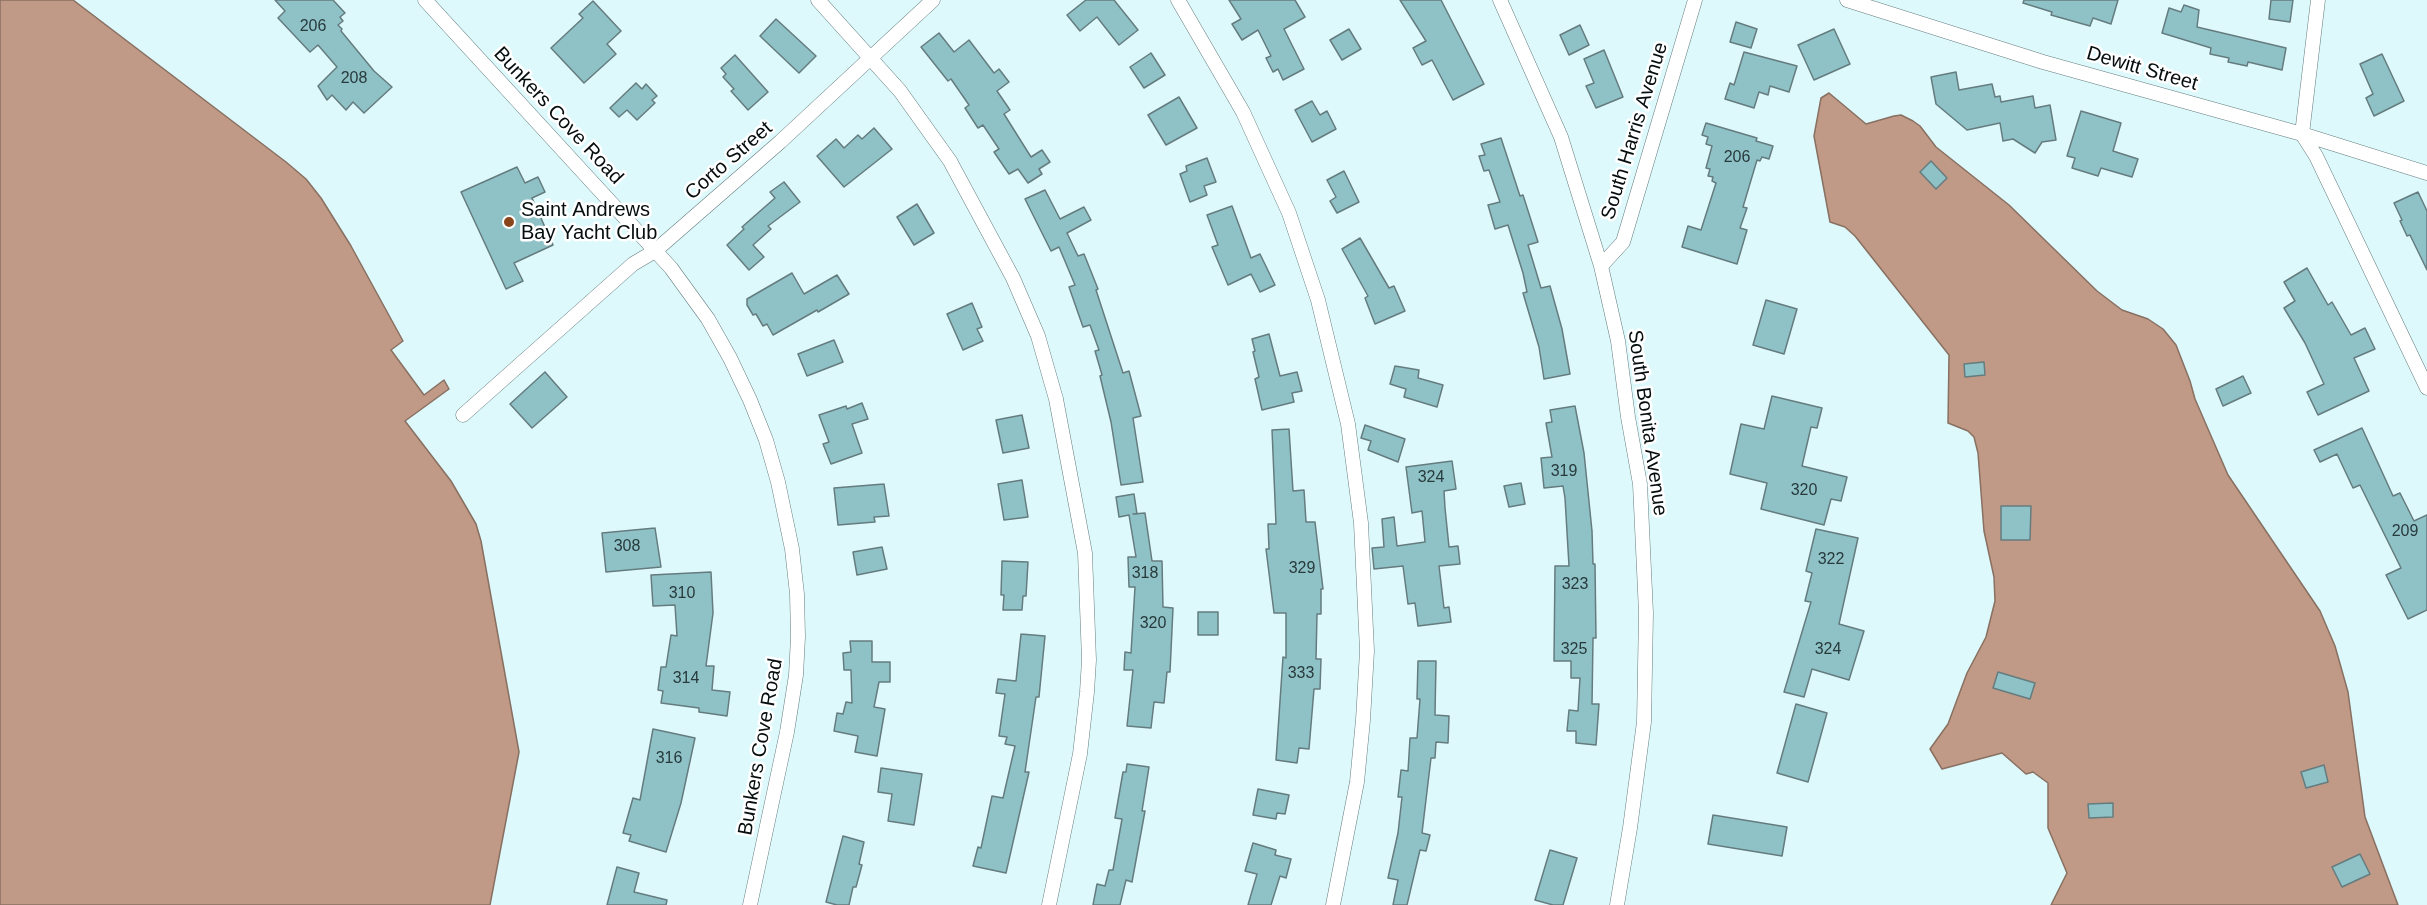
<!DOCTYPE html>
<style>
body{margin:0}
canvas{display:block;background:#def9fc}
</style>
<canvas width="2427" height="905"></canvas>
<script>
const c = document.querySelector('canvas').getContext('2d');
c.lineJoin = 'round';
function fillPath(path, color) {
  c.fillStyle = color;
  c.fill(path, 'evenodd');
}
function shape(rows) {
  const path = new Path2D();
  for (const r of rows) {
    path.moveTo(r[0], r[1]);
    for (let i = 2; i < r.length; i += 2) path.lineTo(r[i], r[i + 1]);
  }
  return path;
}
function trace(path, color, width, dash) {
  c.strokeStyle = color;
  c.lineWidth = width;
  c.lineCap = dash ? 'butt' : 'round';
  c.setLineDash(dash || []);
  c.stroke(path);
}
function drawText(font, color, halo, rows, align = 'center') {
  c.font = font + ' Helvetica,sans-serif';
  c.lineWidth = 5;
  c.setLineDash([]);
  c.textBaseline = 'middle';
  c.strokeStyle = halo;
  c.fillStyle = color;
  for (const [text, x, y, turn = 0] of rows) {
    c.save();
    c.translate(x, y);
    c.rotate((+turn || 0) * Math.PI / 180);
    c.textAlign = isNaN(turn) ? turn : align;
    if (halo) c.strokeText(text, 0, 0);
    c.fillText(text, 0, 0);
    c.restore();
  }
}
const water = shape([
 [0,0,73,0,286,162,306,179,321,198,351,246,403,341,391,350,424,395,444,380,449,389,405,421,451,481,476,524,481,541,519,752,490,905,0,905,0,0],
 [1829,93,1866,124,1894,116,1901,115,1913,121,1920,126,1936,147,2009,205,2097,291,2122,310,2148,319,2163,329,2176,345,2190,381,2195,399,2228,475,2320,611,2335,646,2348,692,2365,817,2398,905,2051,905,2067,873,2048,828,2048,783,2033,772,2026,774,2002,753,1942,769,1930,749,1948,724,1967,673,1986,637,1995,601,1994,577,1984,531,1978,453,1974,437,1968,431,1948,423,1949,355,1855,236,1845,227,1830,222,1814,136,1821,98,1829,93]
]);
const building = shape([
 [275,0,333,0,345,13,340,17,343,21,338,25,342,29,341,31,374,71,392,87,364,113,353,102,346,110,332,95,327,100,318,86,337,67,318,45,310,52,278,18,285,11,275,0],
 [1086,0,1114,0,1138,30,1119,45,1097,17,1080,31,1067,15,1086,0],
 [1229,0,1295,0,1305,17,1284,29,1304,69,1283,80,1278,69,1273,72,1266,58,1271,56,1258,30,1242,40,1232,24,1241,19,1229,0],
 [1400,0,1441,0,1484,84,1453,100,1432,60,1422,65,1413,48,1426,41,1400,0],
 [2024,0,2118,0,2111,24,2093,18,2090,26,2051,15,2052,12,2023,3,2024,0],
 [2271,0,2293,0,2290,22,2269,19,2271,0],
 [593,1,621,31,607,44,616,54,584,83,551,48,583,18,579,14,593,1],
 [2184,5,2199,10,2197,27,2286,48,2282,70,2248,62,2247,66,2228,62,2229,58,2210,54,2211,48,2162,33,2169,8,2181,12,2184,5],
 [776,19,816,56,799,73,760,36,776,19],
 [1736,22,1757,29,1751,48,1730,42,1736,22],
 [1580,25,1589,45,1569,55,1560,35,1580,25],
 [1349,29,1361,49,1342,60,1330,40,1349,29],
 [1834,29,1850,64,1814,80,1798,45,1834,29],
 [939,33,954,52,969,40,994,73,999,69,1009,82,997,91,1010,110,1004,114,1031,157,1042,150,1050,162,1039,169,1042,174,1028,183,1018,169,1009,174,994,152,999,149,983,125,978,128,965,108,969,105,951,79,948,81,921,47,939,33],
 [1604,50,1623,97,1596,108,1586,86,1594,83,1584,59,1604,50],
 [1744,52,1797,66,1789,92,1770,86,1768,95,1759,92,1754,108,1725,99,1730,83,1734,85,1744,52],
 [1151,53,1165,75,1144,88,1130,67,1151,53],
 [2382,54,2404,101,2374,116,2366,98,2373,94,2360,64,2382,54],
 [735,55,768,92,748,110,731,91,734,89,723,77,726,74,721,68,735,55],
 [1956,72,1959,90,1992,84,1995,97,2000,96,2001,102,2033,96,2035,108,2050,105,2056,140,2042,142,2035,153,2013,139,2003,141,2000,123,1967,130,1936,104,1931,77,1956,72],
 [636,83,642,89,646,84,657,96,652,100,655,103,637,120,627,110,619,117,610,108,636,83],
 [1179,97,1197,128,1166,145,1148,115,1179,97],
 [1312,101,1320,115,1327,111,1336,129,1312,142,1295,110,1312,101],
 [2081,111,2121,123,2113,151,2138,159,2132,177,2101,168,2098,176,2072,168,2075,158,2067,156,2081,111],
 [1706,123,1757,138,1756,141,1773,146,1769,159,1762,157,1760,161,1757,160,1743,207,1747,208,1740,228,1747,230,1737,264,1682,247,1688,226,1701,230,1716,183,1712,181,1713,177,1708,176,1710,169,1706,168,1712,146,1706,144,1708,137,1702,135,1706,123],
 [874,128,892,149,844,187,817,156,836,139,844,148,858,135,862,139,874,128],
 [1501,138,1520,196,1523,195,1538,242,1528,245,1541,288,1550,286,1562,329,1570,374,1544,379,1539,347,1523,293,1527,292,1523,273,1508,225,1495,229,1488,205,1500,202,1489,170,1484,171,1479,156,1485,155,1481,144,1501,138],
 [1207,158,1216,182,1204,186,1207,195,1190,202,1180,174,1187,171,1186,166,1207,158],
 [1931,161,1947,178,1936,189,1920,172,1931,161],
 [517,167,525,183,538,177,545,192,532,198,553,245,514,263,523,281,506,289,461,192,517,167],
 [1344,171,1359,202,1337,213,1330,201,1336,197,1327,180,1344,171],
 [784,182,800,202,768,226,771,229,753,245,764,257,749,270,727,245,744,229,742,227,775,198,770,192,784,182],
 [1045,190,1060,219,1084,207,1091,220,1067,233,1078,256,1084,254,1098,289,1096,290,1123,373,1129,371,1141,416,1133,418,1143,482,1121,485,1111,422,1100,376,1102,375,1095,351,1099,350,1090,325,1083,327,1069,287,1075,285,1059,247,1051,251,1025,199,1045,190],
 [2418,192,2427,211,2427,270,2410,235,2407,236,2400,221,2402,220,2394,203,2418,192],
 [917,204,934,233,914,245,897,217,917,204],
 [1232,206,1251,258,1260,254,1275,285,1260,292,1251,274,1228,285,1212,247,1218,245,1207,215,1232,206],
 [1360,238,1389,288,1394,286,1405,311,1375,324,1365,298,1368,296,1342,249,1360,238],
 [2307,268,2328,305,2332,302,2351,335,2365,328,2375,349,2354,358,2369,391,2318,415,2307,392,2324,384,2305,343,2284,308,2295,301,2284,282,2307,268],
 [792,273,804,294,837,275,849,294,818,312,817,310,773,335,767,324,763,326,756,314,753,315,747,305,747,299,792,273],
 [1766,300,1797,309,1784,354,1753,345,1766,300],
 [972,303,982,327,977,329,983,341,963,350,947,314,972,303],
 [1269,334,1280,376,1297,372,1302,391,1292,393,1294,402,1262,410,1255,379,1259,377,1253,352,1255,351,1252,339,1269,334],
 [834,340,843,362,807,376,798,354,834,340],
 [1984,362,1985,375,1965,377,1964,364,1984,362],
 [1395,366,1419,370,1418,378,1443,385,1437,407,1404,397,1406,389,1390,384,1395,366],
 [545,372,567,397,532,428,510,404,545,372],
 [2243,376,2251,393,2223,406,2216,389,2243,376],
 [1772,396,1822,408,1817,428,1811,427,1802,466,1847,477,1841,501,1831,499,1824,525,1761,509,1767,483,1730,474,1741,424,1764,429,1772,396],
 [862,403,868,419,852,424,862,453,831,464,823,444,829,442,819,415,846,406,847,409,862,403],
 [1575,406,1584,453,1592,531,1593,564,1595,564,1596,638,1593,638,1592,704,1599,704,1596,745,1576,743,1576,731,1567,731,1569,710,1578,711,1580,678,1571,678,1571,661,1554,661,1555,566,1569,566,1565,498,1563,486,1544,488,1541,458,1552,457,1546,423,1552,422,1550,410,1575,406],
 [1022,415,1029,448,1003,453,996,420,1022,415],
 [1365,425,1405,439,1398,462,1368,450,1371,441,1361,438,1365,425],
 [2362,428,2393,496,2400,493,2414,521,2427,515,2427,610,2408,619,2386,575,2401,568,2360,485,2353,488,2337,454,2320,462,2314,450,2362,428],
 [1289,429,1293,491,1304,490,1306,522,1315,522,1323,589,1321,589,1321,614,1317,614,1316,659,1321,659,1320,689,1314,689,1309,749,1299,748,1297,763,1276,760,1283,657,1286,658,1286,613,1274,613,1266,549,1269,549,1268,524,1276,524,1272,430,1289,429],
 [1452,461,1456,489,1444,491,1445,508,1449,547,1458,546,1460,564,1439,566,1444,608,1449,607,1451,622,1418,626,1415,603,1408,604,1403,566,1374,569,1372,548,1384,547,1382,519,1394,517,1397,546,1425,542,1422,511,1412,513,1406,467,1452,461],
 [1022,480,1028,517,1004,520,998,484,1022,480],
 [1521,483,1525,504,1509,507,1504,486,1521,483],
 [884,484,889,516,874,517,875,522,838,525,834,488,884,484],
 [1134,494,1137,514,1133,514,1145,513,1152,561,1162,561,1163,607,1173,608,1170,672,1167,672,1164,703,1154,702,1151,728,1127,726,1133,670,1124,670,1125,652,1131,653,1135,587,1129,587,1128,557,1136,557,1129,515,1119,517,1116,497,1134,494],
 [2001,506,2031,506,2030,540,2001,540,2001,506],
 [655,528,661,567,606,572,602,533,655,528],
 [1816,529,1858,538,1839,624,1864,631,1849,680,1812,669,1804,697,1784,692,1811,602,1805,601,1812,573,1806,571,1816,529],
 [882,547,887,569,857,575,853,552,882,547],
 [1002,561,1028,562,1026,596,1023,596,1022,610,1003,610,1004,595,1001,595,1002,561],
 [711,572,713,613,706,666,714,666,712,690,730,692,727,716,699,712,699,708,661,703,663,691,658,690,661,667,666,667,671,635,677,636,675,605,653,606,651,575,711,572],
 [1198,612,1218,612,1218,635,1198,635,1198,612],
 [1021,634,1045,636,1039,697,1036,697,1025,772,1029,772,1006,873,973,866,978,847,981,848,992,796,1003,798,1015,746,1005,744,1007,737,999,736,1005,694,996,693,998,679,1016,681,1021,634],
 [850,641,872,641,872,662,890,662,890,682,879,682,874,707,885,709,877,756,855,752,858,736,834,731,837,713,843,714,846,702,852,703,851,670,844,670,843,653,851,652,850,641],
 [1418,661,1436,661,1435,715,1449,716,1448,743,1436,742,1435,758,1431,758,1422,833,1430,835,1426,851,1420,850,1407,905,1393,905,1398,880,1388,878,1398,833,1402,797,1398,797,1401,770,1408,771,1410,738,1417,738,1420,699,1417,699,1418,661],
 [1998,672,2035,683,2030,699,1993,688,1998,672],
 [1796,704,1827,713,1808,782,1777,773,1796,704],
 [653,729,695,738,681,803,666,852,629,841,631,835,623,833,633,798,640,800,653,729],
 [1127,764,1149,767,1142,811,1145,811,1132,882,1126,880,1120,905,1093,905,1097,884,1105,886,1109,870,1113,870,1122,819,1115,818,1123,772,1126,772,1127,764],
 [2324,765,2328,782,2306,788,2301,772,2324,765],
 [881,768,922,774,914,825,888,821,892,794,878,792,881,768],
 [1258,789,1289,795,1285,814,1277,813,1276,819,1253,815,1258,789],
 [2113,803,2113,817,2089,818,2088,804,2113,803],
 [1713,815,1787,827,1782,856,1708,844,1713,815],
 [843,836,864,842,859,864,862,865,856,887,853,887,849,905,837,905,826,902,843,836],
 [1253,843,1276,850,1275,855,1291,859,1286,878,1280,876,1271,905,1248,905,1257,874,1245,871,1253,843],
 [1550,850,1577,858,1563,905,1553,905,1535,900,1550,850],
 [2360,854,2370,874,2342,887,2332,867,2360,854],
 [617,867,639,873,634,892,667,900,666,905,607,905,617,867]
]);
const minor = shape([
 [425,0,671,268,708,319,730,358,750,400,766,440,778,482,792,549,797,594,798,637,796,675,787,732,750,905],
 [818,0,900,91,950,161,1013,278,1038,336,1056,399,1085,553,1089,660,1087,692,1080,754,1049,905],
 [1178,0,1243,112,1289,213,1318,300,1348,424,1361,523,1367,651,1363,720,1357,782,1333,905],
 [1500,0,1561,137,1601,266,1618,341,1628,417,1640,484,1646,613,1644,722,1630,828,1617,905],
 [1847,0,2043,62,2302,134,2427,173],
 [2318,0,2302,134,2316,156,2427,388],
 [1601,266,1623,242,1695,0],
 [463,415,633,264,655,251,780,142,933,0]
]);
const markers = [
 [509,222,6,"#89441b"]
];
const numberNames = [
 ["206",313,27],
 ["208",354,79],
 ["206",1737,158],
 ["319",1564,472],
 ["324",1431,478],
 ["320",1804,491],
 ["209",2405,532],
 ["308",627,547],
 ["322",1831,560],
 ["329",1302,569],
 ["318",1145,574],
 ["323",1575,585],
 ["310",682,594],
 ["320",1153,624],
 ["325",1574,650],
 ["324",1828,650],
 ["333",1301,674],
 ["314",686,679],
 ["316",669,759]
];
const streetNames = [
 ["Dewitt Street",2142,69,16],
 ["Bunkers Cove Road",558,116,47],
 ["South Harris Avenue",1635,131,-73],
 ["Corto Street",729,161,-41],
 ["South Bonita Avenue",1647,423,82],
 ["Bunkers Cove Road",761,747,-80]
];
const poiNames = [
 ["Saint Andrews",521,210],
 ["Bay Yacht Club",521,233]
];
fillPath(water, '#c09a86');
trace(water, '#887062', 1.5);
fillPath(building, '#8fc2c7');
trace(building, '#657c7f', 1.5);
trace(minor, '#657d7f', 15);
trace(minor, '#fff', 14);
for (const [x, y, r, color] of markers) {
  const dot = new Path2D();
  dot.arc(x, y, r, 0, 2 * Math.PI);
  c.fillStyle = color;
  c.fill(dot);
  trace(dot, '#fff', 2);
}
drawText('16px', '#283a3c', null, numberNames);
drawText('20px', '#050d0e', '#fff', streetNames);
drawText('20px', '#050d0e', '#fff', poiNames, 'left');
</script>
